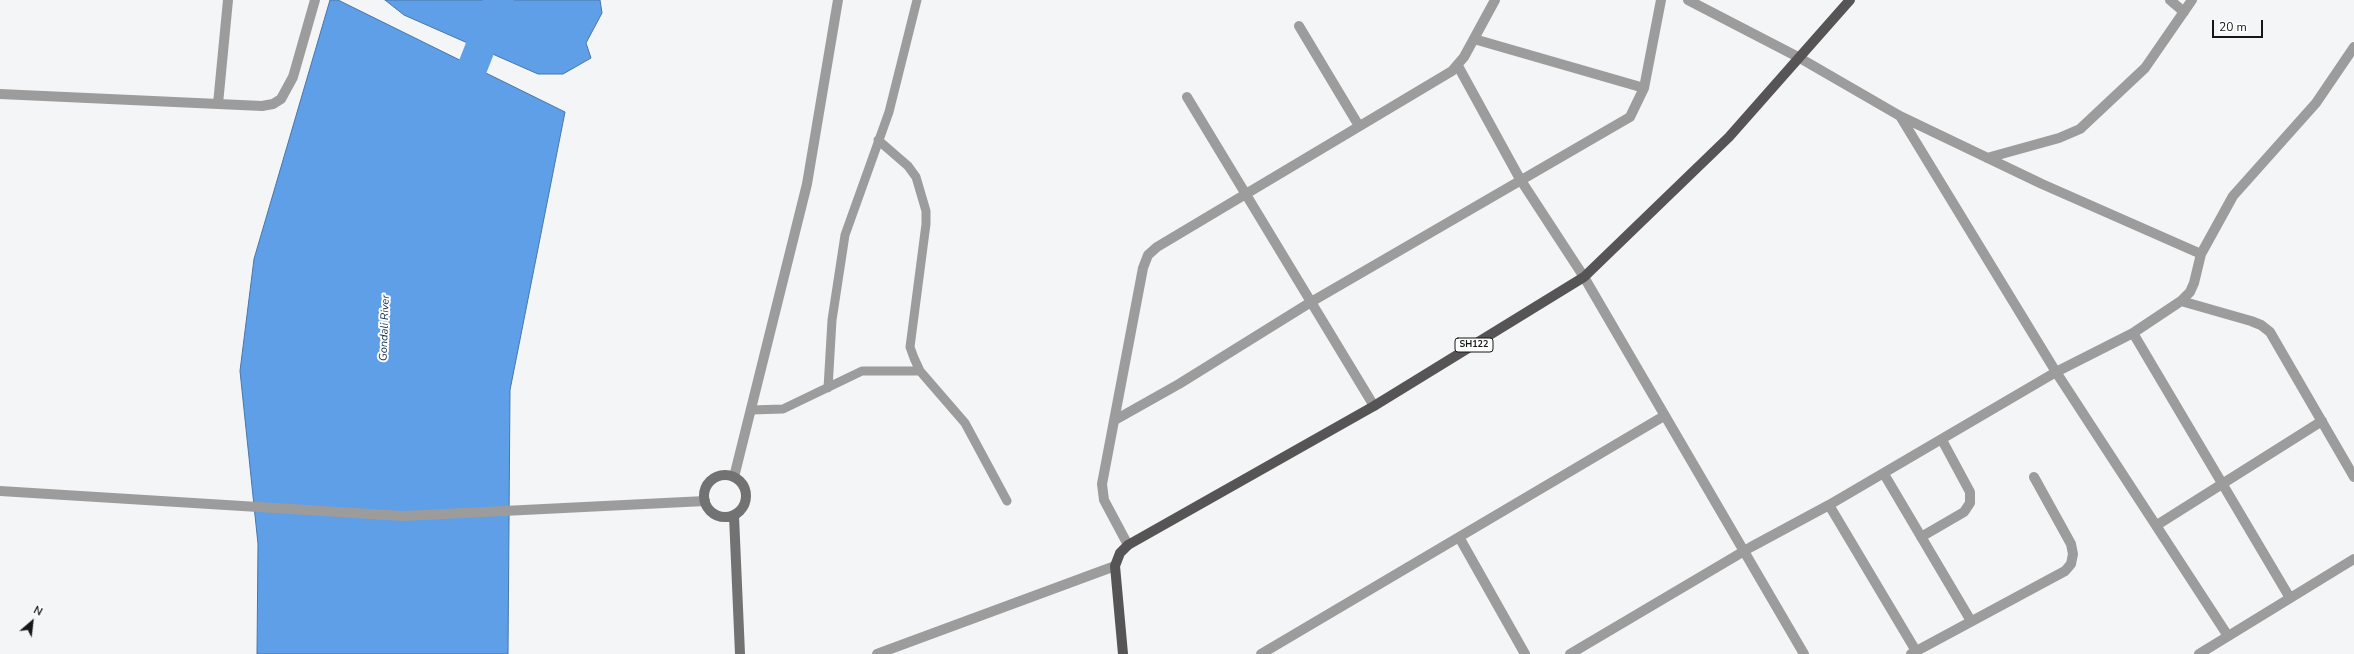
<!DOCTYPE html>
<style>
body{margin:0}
#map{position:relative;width:2354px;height:654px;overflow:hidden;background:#f3f5f7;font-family:"Nunito Sans",sans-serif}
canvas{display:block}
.north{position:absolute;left:12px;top:602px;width:40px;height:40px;-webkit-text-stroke:3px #fff;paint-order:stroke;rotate:28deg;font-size:11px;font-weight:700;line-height:16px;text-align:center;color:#151616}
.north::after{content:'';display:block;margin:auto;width:14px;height:18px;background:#151616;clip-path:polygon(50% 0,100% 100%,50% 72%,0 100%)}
.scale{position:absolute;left:2212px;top:20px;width:51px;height:18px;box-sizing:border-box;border:2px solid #151616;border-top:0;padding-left:5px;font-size:12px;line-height:14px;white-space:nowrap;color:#151616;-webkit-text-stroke:3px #fff;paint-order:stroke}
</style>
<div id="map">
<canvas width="2354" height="654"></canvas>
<div class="north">N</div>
<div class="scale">20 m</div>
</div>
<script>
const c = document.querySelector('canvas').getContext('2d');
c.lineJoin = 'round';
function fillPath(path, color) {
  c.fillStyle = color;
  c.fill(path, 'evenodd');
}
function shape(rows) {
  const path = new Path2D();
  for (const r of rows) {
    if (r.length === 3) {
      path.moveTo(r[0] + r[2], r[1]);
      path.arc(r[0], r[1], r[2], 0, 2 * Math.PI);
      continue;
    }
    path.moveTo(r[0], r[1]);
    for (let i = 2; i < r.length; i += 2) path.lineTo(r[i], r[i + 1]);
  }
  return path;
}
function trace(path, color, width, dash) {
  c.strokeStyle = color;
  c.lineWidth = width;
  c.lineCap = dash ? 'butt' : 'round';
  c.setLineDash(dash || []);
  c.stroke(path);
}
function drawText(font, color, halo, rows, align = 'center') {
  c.font = font + ' "Nunito Sans",sans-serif';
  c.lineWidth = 4;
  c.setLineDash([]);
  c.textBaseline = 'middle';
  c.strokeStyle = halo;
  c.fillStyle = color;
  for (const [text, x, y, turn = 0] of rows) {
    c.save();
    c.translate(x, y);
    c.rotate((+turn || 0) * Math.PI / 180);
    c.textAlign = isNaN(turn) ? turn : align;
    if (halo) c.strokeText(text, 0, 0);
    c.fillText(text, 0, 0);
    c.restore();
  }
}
const water = shape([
 [330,0,338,0,565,112,510,390,508,654,257,654,258,544,240,371,254,259,330,0],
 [385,0,600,0,602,13,586,43,591,58,563,74,538,74,404,15,385,0]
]);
const river = shape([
 [458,104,499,0]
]);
const service = shape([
 [878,140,908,166,916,177,926,211,926,224,910,347,914,358,920,371,965,423,1007,501],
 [828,388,832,320,845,235,889,112,917,0],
 [751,410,783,409,862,371,920,371]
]);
const minor = shape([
 [1688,0,1798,57,1900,116,2042,184,2201,254],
 [2170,0,2184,12],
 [1299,26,1359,126],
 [1474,39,1644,88],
 [1458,66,1520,179,1584,277,1804,654],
 [0,94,262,106,273,104,281,99,293,77,315,0],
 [1187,97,1374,406],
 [218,104,228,0],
 [1900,116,2056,372,2228,636],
 [1987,158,2059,138,2080,129,2145,68,2192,0],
 [2181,301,2251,321,2261,325,2270,332,2354,477],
 [2133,333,2290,598],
 [1115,420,1179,384,1311,302,1630,117,1644,88,1661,0],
 [1884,474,1971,621],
 [734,477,807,184,838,0],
 [1829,505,1916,651],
 [2157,525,2322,421],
 [1459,537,1525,654],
 [1921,537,1964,512,1970,503,1970,492,1942,440],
 [1128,545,1104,500,1102,484,1143,268,1148,255,1157,247,1452,71,1464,57,1495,0],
 [877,654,1115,566],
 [1261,654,1664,416],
 [1570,654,1751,547,1829,505,2056,372,2133,333,2181,301,2190,292,2194,283,2201,254,2233,196,2316,103,2354,47],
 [1911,654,2065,571,2071,564,2073,554,2071,544,2034,477],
 [2199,654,2354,559]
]);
const tertiary = shape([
 [0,491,403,516,705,501]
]);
const secondary = shape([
 [725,496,21],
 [734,516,740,654]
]);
const primary = shape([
 [1123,654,1115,566,1120,553,1128,545,1374,406,1584,277,1729,137,1850,0]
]);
const shields = [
 [1474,345,38]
];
const shieldNames = [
 ["SH122",1474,345]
];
const waterNames = [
 ["Gondali River",385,328,-88]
];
fillPath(water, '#5e9fe7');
trace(water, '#4876a8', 1);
trace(river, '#5e9fe7', 30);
trace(service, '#9d9c9d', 9);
trace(minor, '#9d9c9d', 10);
trace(tertiary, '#9d9c9d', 10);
trace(secondary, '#737273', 10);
trace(primary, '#565455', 10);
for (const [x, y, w] of shields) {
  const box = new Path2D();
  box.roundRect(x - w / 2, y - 7, w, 14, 3);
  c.fillStyle = '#fff';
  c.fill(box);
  trace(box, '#151616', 1);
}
drawText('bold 9px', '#151616', null, shieldNames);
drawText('italic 11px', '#122d4a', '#fff', waterNames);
</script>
